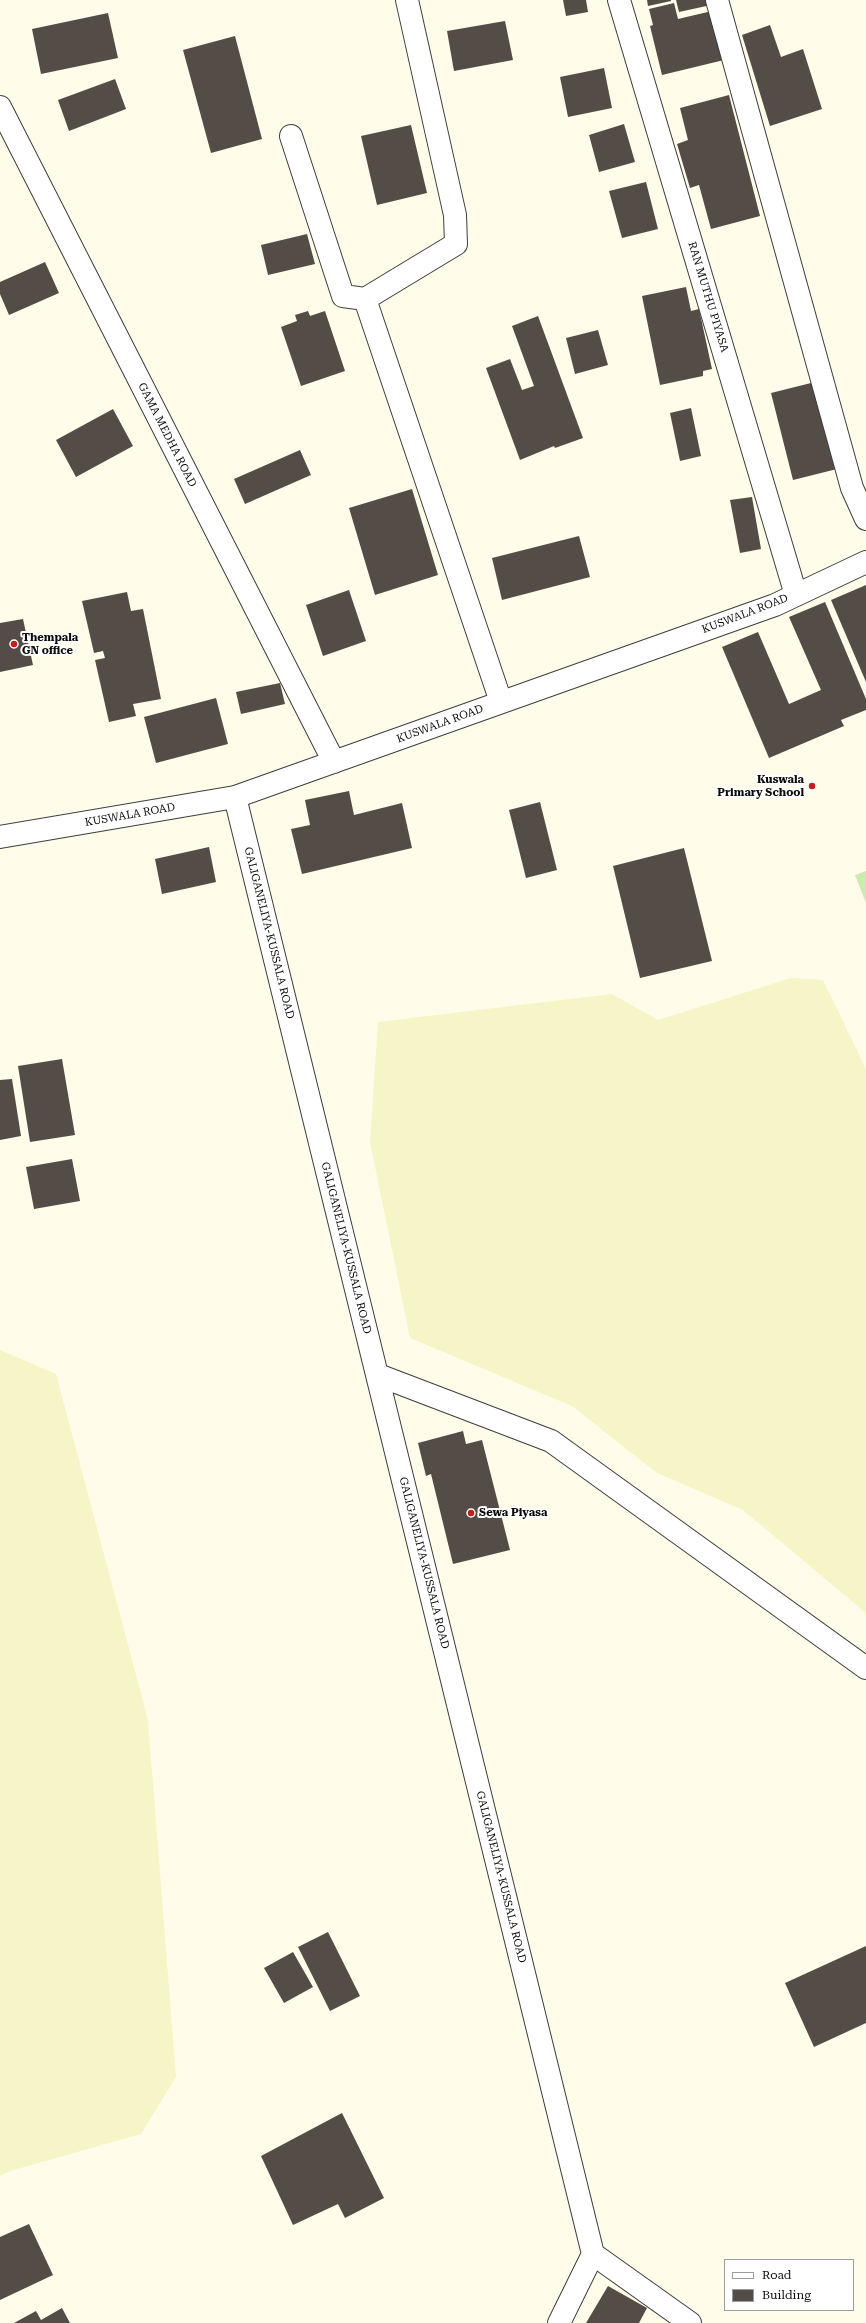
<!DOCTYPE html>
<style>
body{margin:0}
#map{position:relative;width:866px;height:2323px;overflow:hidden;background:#fffce9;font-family:"Roboto Serif",serif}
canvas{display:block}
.legend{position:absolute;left:724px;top:2259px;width:130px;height:52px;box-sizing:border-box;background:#fff;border:1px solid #9d9d9d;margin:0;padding:5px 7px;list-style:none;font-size:12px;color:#0b0b0b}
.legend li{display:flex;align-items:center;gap:8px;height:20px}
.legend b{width:20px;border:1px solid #9d9d9d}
</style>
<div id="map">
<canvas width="866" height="2323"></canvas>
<ul class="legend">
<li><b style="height:5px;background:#fff"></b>Road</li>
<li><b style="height:11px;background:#544d47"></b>Building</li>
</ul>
</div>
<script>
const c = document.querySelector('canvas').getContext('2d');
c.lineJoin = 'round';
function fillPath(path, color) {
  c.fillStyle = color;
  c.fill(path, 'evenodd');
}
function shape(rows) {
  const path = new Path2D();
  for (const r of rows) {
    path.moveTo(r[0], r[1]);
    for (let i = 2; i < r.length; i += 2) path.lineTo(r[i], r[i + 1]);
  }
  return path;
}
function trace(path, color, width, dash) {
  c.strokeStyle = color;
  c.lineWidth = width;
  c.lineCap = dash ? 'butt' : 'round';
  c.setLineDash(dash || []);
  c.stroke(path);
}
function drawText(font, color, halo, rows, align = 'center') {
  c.font = font + ' "Roboto Serif",serif';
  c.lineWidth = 4;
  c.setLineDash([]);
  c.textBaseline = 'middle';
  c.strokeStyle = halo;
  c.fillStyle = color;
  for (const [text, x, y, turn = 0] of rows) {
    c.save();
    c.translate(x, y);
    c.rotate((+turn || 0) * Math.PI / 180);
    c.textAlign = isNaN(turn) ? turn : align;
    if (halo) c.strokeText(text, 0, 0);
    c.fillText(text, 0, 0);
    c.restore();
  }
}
const farmland = shape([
 [791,978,823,980,866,1069,866,1613,743,1510,657,1473,572,1406,410,1338,370,1142,378,1022,612,994,658,1020],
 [0,1350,56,1374,148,1720,176,2077,141,2134,10,2171,0,2176]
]);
const green = shape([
 [866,871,866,903,855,875]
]);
const building = shape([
 [563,0,586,0,588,12,566,16],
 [647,0,671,0,671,1,648,6],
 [676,0,710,0,711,5,679,12],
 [674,3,678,19,712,11,724,60,662,75,650,26,653,25,649,9],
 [108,13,118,58,41,74,32,29],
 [505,21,513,60,454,71,447,31],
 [770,25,781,57,803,49,822,109,770,126,742,35],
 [235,36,262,139,211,153,183,50],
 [604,68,612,108,568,117,560,77],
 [115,79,126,109,69,131,58,100],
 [729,95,760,216,711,229,699,185,690,188,677,144,688,140,680,108],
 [624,124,635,162,599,172,589,135],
 [411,125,427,193,377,205,361,136],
 [646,182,658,229,622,238,609,191],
 [307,234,315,264,268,275,261,245],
 [45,262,59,293,9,315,0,294,0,282],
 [686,287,691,311,699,309,712,369,703,371,703,376,660,385,642,296],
 [308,311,310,316,325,311,345,371,301,386,281,327,297,321,295,315],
 [538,316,583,438,555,448,554,446,520,460,486,368,510,359,522,390,534,386,512,326],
 [598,330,608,365,575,374,566,338],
 [815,382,837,469,793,480,771,393],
 [691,408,701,456,680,461,670,413],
 [113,409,133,446,76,477,56,440],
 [300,450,311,475,245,504,234,479],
 [412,489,438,575,375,595,349,508],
 [752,497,761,549,740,553,730,500],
 [579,536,590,577,502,600,492,558],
 [866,585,866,682,831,600],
 [349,590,366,641,323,656,306,605],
 [127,592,131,611,143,609,161,699,133,704,136,716,109,722,95,660,105,658,103,651,94,653,82,601],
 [825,602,866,699,866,710,841,720,844,726,769,758,722,647,758,632,789,704,821,690,789,617],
 [23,619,33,665,0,672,0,623],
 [280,683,285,704,241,714,236,692],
 [216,698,228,744,156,763,144,717],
 [349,791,354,815,402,803,412,848,302,874,291,829,310,825,305,800],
 [540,802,557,870,526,878,509,810],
 [209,847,216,882,162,894,155,859],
 [684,848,712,961,640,978,613,866],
 [62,1059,75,1135,30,1142,18,1066],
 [12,1079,21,1136,0,1140,0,1080],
 [72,1159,80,1201,34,1209,26,1167],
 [463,1431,466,1444,482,1440,510,1550,453,1564,431,1474,426,1476,418,1443],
 [328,1932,360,1996,330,2011,298,1947],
 [866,1946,866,2023,814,2047,785,1983],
 [293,1952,313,1987,284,2003,264,1968],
 [342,2113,384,2198,345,2218,338,2204,293,2225,261,2156],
 [29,2224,53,2275,0,2300,0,2237],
 [608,2286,647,2308,639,2323,586,2323],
 [62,2308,70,2323,14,2323,36,2311,41,2320]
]);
const minor = shape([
 [619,0,796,595],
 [717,0,852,488,866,519],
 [0,107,334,762],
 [291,136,343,296,365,299,456,244,455,215,407,0],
 [365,299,501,702],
 [235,797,593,2254,559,2323],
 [0,837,235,797,775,605,866,562],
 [378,1375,551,1441,866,1668],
 [593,2254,690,2323]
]);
const markers = [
 [14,644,4,"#c21e1c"],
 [812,786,4,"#c21e1c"],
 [471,1513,4,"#c21e1c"]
];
const streetNames = [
 ["RAN MUTHU PIYASA",708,297,73],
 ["GAMA MEDHA ROAD",167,435,63],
 ["KUSWALA ROAD",745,614,-21],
 ["KUSWALA ROAD",440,724,-20],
 ["KUSWALA ROAD",130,815,-10],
 ["GALIGANELIYA-KUSSALA ROAD",269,933,76],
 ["GALIGANELIYA-KUSSALA ROAD",346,1248,76],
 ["GALIGANELIYA-KUSSALA ROAD",424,1563,76],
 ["GALIGANELIYA-KUSSALA ROAD",501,1877,76]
];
const poiNames = [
 ["Thempala",22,638],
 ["GN office",22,651],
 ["Kuswala",804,780,"right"],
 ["Primary School",804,793,"right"],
 ["Sewa Piyasa",479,1513]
];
fillPath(farmland, '#f6f5c8');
fillPath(green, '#ccebb1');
fillPath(building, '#544d47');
trace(minor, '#3e3e3e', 24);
trace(minor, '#fff', 22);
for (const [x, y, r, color] of markers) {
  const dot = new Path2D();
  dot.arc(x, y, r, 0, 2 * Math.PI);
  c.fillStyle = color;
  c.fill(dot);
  trace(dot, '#fff', 1.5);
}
drawText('11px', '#0b0b0b', '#fff', streetNames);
drawText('bold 11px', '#0b0b0b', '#fff', poiNames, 'left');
</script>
